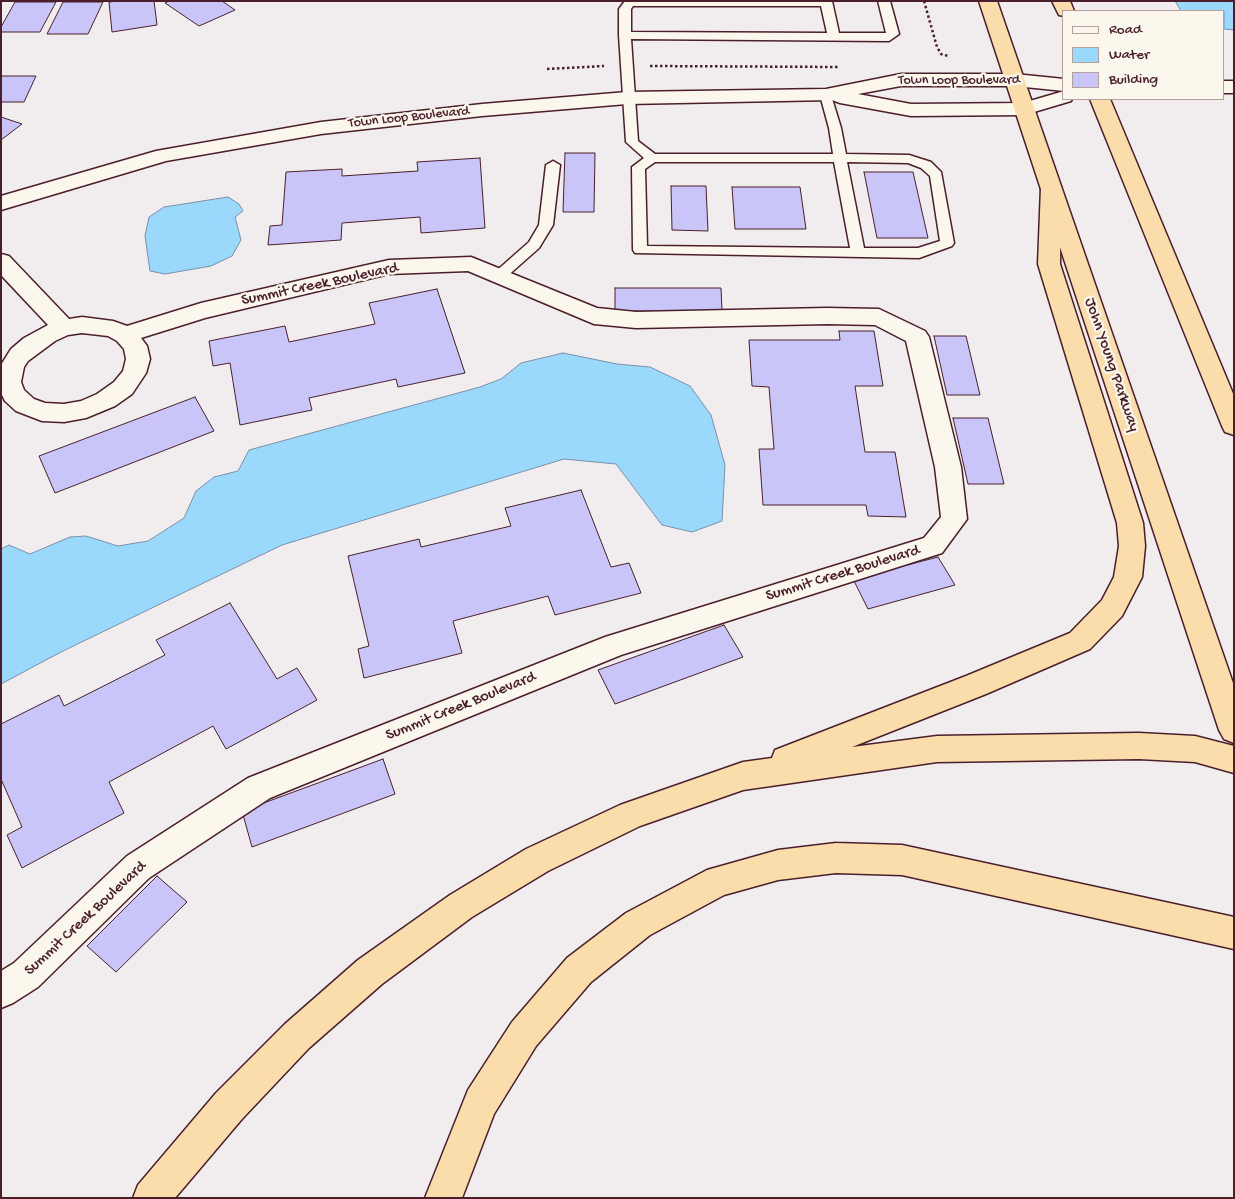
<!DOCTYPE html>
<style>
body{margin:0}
#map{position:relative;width:1235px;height:1199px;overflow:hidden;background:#f1edee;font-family:"Gochi Hand",sans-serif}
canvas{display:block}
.frame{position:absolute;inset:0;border:2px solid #4a1f2b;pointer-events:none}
.legend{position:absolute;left:1062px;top:10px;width:162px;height:90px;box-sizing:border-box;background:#fbf7ec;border:1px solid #b4a19f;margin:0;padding:6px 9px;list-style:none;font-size:15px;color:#4a1f2b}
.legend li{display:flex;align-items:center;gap:10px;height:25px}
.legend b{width:25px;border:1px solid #b4a19f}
</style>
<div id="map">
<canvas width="1235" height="1199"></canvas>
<div class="frame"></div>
<ul class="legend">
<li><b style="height:6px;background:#fbf7ec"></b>Road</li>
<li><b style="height:14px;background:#9bd9fc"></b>Water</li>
<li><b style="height:14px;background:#c9c5f8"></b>Building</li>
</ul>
</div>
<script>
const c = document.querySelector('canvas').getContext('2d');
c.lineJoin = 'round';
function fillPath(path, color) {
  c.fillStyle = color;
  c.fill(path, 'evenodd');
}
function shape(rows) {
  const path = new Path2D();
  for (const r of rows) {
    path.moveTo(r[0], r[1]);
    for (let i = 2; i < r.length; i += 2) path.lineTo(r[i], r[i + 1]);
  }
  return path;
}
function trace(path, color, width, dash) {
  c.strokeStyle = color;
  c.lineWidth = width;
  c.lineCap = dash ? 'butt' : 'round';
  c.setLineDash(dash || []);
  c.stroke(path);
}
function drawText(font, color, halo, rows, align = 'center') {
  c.font = font + ' "Gochi Hand",sans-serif';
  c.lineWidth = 4.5;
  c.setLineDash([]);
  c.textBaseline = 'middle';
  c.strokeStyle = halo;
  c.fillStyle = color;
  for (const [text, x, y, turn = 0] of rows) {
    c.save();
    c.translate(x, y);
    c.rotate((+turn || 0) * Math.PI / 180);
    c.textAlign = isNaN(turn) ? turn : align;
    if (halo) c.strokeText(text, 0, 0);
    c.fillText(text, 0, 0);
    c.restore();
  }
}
const water = shape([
 [1175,1,1234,1,1234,30,1224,29,1224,11,1181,11,1175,1],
 [228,197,239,204,243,211,235,217,241,240,232,256,211,266,165,274,150,271,145,236,149,217,164,207,228,197],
 [563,353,617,364,650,367,690,386,711,415,725,465,722,521,692,532,662,525,616,464,564,459,282,545,61,652,1,684,1,549,9,545,30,554,70,537,86,536,118,546,148,541,184,518,196,491,214,477,238,471,249,450,480,387,501,379,521,363,563,353]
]);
const building = shape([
 [117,1,154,1,157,25,112,32,109,2,117,1],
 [169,1,222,1,235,10,199,26,165,3,169,1],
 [15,2,56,2,40,32,1,32,1,27,15,2],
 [63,2,103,2,88,34,47,34,63,2],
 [1,76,36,76,24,102,1,102,1,76],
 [1,117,22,124,1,140,1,117],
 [565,153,595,153,594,212,563,212,565,153],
 [480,158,485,228,421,233,420,217,342,223,341,240,268,245,270,226,282,225,286,172,342,169,342,176,418,171,417,162,480,158],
 [864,172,913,172,928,238,877,238,864,172],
 [671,186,706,186,708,231,672,230,671,186],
 [732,187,800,187,806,229,735,229,732,187],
 [615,288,721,288,722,311,615,311,615,288],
 [437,289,465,373,398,387,396,379,309,398,312,410,240,425,230,363,213,366,209,341,285,326,289,342,375,324,369,303,437,289],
 [839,331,874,331,883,386,855,386,865,452,895,452,906,517,868,516,866,505,763,505,759,449,774,449,769,387,752,386,749,340,840,340,839,331],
 [934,336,966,336,980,395,947,395,934,336],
 [195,397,214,431,55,493,39,456,195,397],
 [953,418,988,418,1004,484,968,484,953,418],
 [581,490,611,567,629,563,641,593,555,615,548,596,453,621,462,653,364,678,358,649,369,646,348,556,419,539,421,547,511,526,505,508,581,490],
 [938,557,955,585,868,609,853,579,938,557],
 [230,603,277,679,297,668,317,700,226,749,213,726,109,782,124,813,22,868,7,835,22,827,1,779,1,724,59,695,64,706,165,655,156,640,230,603],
 [724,625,743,657,615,704,598,670,724,625],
 [383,759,395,794,252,847,242,811,383,759],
 [157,876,187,902,116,972,87,946,157,876]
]);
const path = shape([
 [924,1,937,47,941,54,948,56],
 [650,66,839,67],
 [547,69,604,66]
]);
const service = shape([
 [625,1,832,1,839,33,886,33,878,1,890,1,899,34,889,41,631,39,638,141,655,154,833,154,829,128,820,95,826,91,830,92,841,128,846,154,909,155,931,162,941,172,954,243,952,246,919,258,635,253,633,250,632,167,644,158,626,142,619,35,619,9,625,1],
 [633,6,821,6,827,33,631,32,631,9,633,6],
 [655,162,834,162,850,248,647,246,645,169,655,162],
 [847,162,908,163,921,168,930,176,940,241,918,248,864,248,847,162],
 [553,161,560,165,553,225,539,248,504,279,494,279,492,276,494,273,529,242,539,225,546,165,553,161]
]);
const minor = shape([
 [1224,81,1234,81,1234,93,1224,93,1224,81],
 [1,254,9,256,69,319,82,317,113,321,127,326,201,303,389,260,471,257,597,308,636,312,827,308,879,309,925,331,929,337,961,467,967,519,942,553,621,655,270,798,149,878,38,987,13,1003,1,1008,1,971,14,963,127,856,248,778,605,637,924,538,941,517,935,467,906,341,875,325,827,324,636,328,594,324,468,271,389,274,205,318,141,338,147,346,150,359,146,373,132,394,115,406,86,418,64,422,42,421,16,411,5,401,1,393,1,365,11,349,24,338,48,325,1,275,1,254],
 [82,333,108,336,117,341,124,349,126,359,123,371,114,382,97,394,81,401,64,404,45,403,34,399,24,390,21,382,24,367,28,361,55,341,68,335,82,333]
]);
const tertiary = shape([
 [901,74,1015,74,1064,79,1064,91,1015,86,901,86,858,94,911,104,1023,103,1064,91,1064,99,1072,99,1071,101,1024,115,911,116,840,103,832,100,627,104,482,116,321,134,166,161,1,210,1,196,156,151,321,122,482,104,627,92,826,89,901,74]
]);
const trunk = shape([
 [979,1,997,1,1234,686,1234,743,1224,739,1219,730,979,1],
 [1052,1,1070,1,1074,11,1064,11,1064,16,1059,15,1052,1],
 [1090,99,1110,99,1234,396,1234,435,1225,432,1222,426,1090,99]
]);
const motorway = shape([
 [1051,181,1058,182,1061,187,1060,264,1143,523,1145,546,1142,577,1122,616,1090,649,986,694,852,747,937,736,1139,733,1195,736,1234,746,1234,773,1195,762,1139,759,937,762,743,790,640,826,548,871,472,917,382,984,309,1048,242,1119,175,1198,133,1198,138,1185,216,1093,285,1024,358,960,450,895,526,849,620,805,743,762,772,758,775,750,966,676,1070,633,1102,600,1114,577,1119,546,1117,523,1038,264,1041,187,1044,182,1051,181],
 [836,843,902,845,1234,917,1234,949,902,875,836,873,778,880,724,895,650,935,591,982,536,1046,494,1114,462,1198,425,1198,468,1090,512,1022,567,958,626,913,707,870,778,850,836,843]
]);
const farStreetnames = [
 ["Town Loop Boulevard",959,81],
 ["Town Loop Boulevard",409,118,-6]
];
const streetNames = [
 ["Summit Creek Boulevard",320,285,-12],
 ["John Young Parkway",1111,365,71],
 ["Summit Creek Boulevard",843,574,-17],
 ["Summit Creek Boulevard",461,707,-22],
 ["Summit Creek Boulevard",86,919,-43]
];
fillPath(water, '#9bd9fc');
trace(water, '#7b8fa8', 1);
fillPath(building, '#c9c5f8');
trace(building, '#4a1f2b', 1);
trace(service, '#4a1f2b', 3);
trace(minor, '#4a1f2b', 3);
trace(tertiary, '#4a1f2b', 3);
trace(trunk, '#4a1f2b', 3);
trace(motorway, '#4a1f2b', 3);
trace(path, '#4a1f2b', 2.5, [2.5, 2.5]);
fillPath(service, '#fbf7ec');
fillPath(minor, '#fbf7ec');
fillPath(tertiary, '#fbf7ec');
fillPath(trunk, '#faddab');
fillPath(motorway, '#faddab');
drawText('14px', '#4a1f2b', '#fbf7ec', farStreetnames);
drawText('16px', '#4a1f2b', '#fbf7ec', streetNames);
</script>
